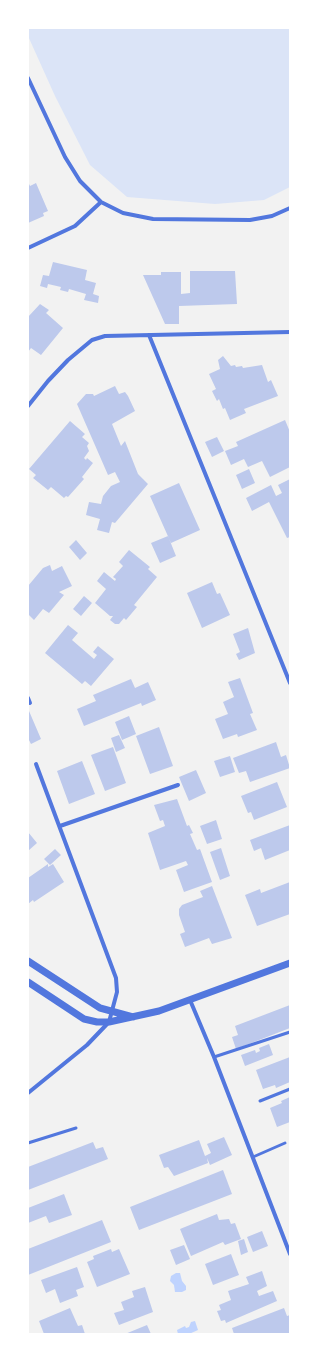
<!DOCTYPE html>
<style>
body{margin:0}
#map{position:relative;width:318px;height:1362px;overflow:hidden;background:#f2f2f2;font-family:Commissioner,sans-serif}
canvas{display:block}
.frame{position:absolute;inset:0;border:29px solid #fff;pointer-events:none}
</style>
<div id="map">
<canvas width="318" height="1362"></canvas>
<div class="frame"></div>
</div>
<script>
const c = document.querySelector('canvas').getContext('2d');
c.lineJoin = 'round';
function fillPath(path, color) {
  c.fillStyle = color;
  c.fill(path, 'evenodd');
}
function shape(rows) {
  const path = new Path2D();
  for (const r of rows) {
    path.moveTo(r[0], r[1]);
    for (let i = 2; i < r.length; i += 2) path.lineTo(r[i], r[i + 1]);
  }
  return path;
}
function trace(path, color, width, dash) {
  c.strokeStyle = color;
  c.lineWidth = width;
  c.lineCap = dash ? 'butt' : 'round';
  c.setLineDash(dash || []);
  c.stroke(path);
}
const green = shape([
 [28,28,290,28,290,187,264,200,215,204,127,197,90,165,55,96,28,36]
]);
const water = shape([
 [176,1273,180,1273,182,1281,186,1286,186,1290,182,1292,175,1292,174,1285,170,1281,171,1276],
 [195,1321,198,1330,189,1334,178,1334,177,1330,185,1326,186,1328,189,1327,191,1322]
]);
const building = shape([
 [28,182,30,186,36,183,48,211,43,213,44,216,28,223],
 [53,262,87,270,85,280,96,283,93,294,99,296,98,303,84,300,86,294,69,289,68,292,60,290,61,287,48,284,47,288,40,286,43,275,49,276],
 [190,271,235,271,237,304,179,306,179,324,165,324,143,275,161,275,161,272,181,272,181,294,190,293],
 [40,304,49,310,46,313,63,328,41,355,31,348,28,352,28,317],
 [223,356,231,366,235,365,236,367,242,366,243,368,262,365,268,382,271,380,278,396,244,409,246,413,230,420,225,408,223,409,219,399,217,401,212,391,216,389,209,374,220,369,218,360],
 [115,386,119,394,125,392,128,396,135,411,112,424,121,446,125,441,138,474,148,484,115,523,112,522,109,533,97,530,100,519,86,515,89,502,101,504,103,496,111,486,120,482,115,472,108,475,77,404,86,394,93,394,94,396],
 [285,420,290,432,290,467,270,477,262,461,248,467,244,459,231,465,225,451,238,446,236,442],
 [70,421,85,434,82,437,89,443,87,446,89,451,84,458,86,460,87,458,93,463,82,477,84,479,68,497,66,496,64,498,51,487,48,490,33,478,36,475,29,469],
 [217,437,224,451,212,457,205,442],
 [249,469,255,483,242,489,236,475],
 [290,479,290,537,287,538,269,502,252,511,246,498,271,485,276,496,282,493,278,485],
 [179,483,200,530,171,543,150,496],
 [168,536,176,556,160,563,151,543],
 [76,540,87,553,80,560,69,547],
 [129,550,150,567,148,569,157,577,134,605,137,607,126,620,124,618,119,624,115,624,110,620,113,616,110,616,95,603,106,589,97,581,104,572,115,581,116,579,113,577,123,566,119,562],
 [50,565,52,571,62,566,72,586,59,592,64,595,49,613,43,609,34,620,28,614,28,586,43,568],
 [212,582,217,594,220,593,230,615,202,628,187,593],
 [84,596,92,603,81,616,73,609],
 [68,625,78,633,72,640,94,659,97,655,93,652,98,646,114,659,91,686,85,681,82,684,45,653],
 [248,628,255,653,239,660,236,654,240,652,233,634],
 [240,678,253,713,250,714,257,730,238,737,237,734,223,739,215,719,228,714,223,702,234,697,228,682],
 [131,679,135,688,148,682,156,700,142,706,141,703,84,726,77,709,96,701,93,695],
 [29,711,41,739,31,744,28,738],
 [129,716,136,734,122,740,115,722],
 [159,727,173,766,150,774,136,736],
 [119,735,125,748,116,752,111,738],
 [276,742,281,757,286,755,290,768,250,782,246,771,239,773,233,758],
 [113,747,126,783,105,791,91,755],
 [230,756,235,772,220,777,214,761],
 [82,761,95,794,69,804,57,771],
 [196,770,206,793,189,801,179,777],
 [277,782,287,807,254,820,251,812,248,813,241,796],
 [177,799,187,826,189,825,193,833,190,834,197,850,200,849,212,882,184,892,176,870,188,865,186,861,160,870,148,833,165,826,163,820,160,821,154,805],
 [216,820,222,839,207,844,200,826],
 [290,825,290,850,265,860,261,848,254,851,250,840],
 [28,832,37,843,28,851],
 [221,848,230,876,220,880,210,852],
 [55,849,61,855,50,865,44,859],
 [48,864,48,867,53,864,64,882,34,902,33,900,28,904,28,878],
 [290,882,290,914,257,926,245,895,260,889,261,893],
 [212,886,232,938,212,944,209,938,185,947,180,934,185,932,179,915,179,909,182,905,203,897,200,891],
 [290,1005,290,1028,236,1049,232,1037,238,1035,235,1026],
 [269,1044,273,1055,245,1066,241,1055,255,1050,256,1053,260,1051,259,1048],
 [290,1057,290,1082,276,1088,275,1085,263,1089,256,1070],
 [290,1097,290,1122,277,1127,270,1108,282,1103,281,1101],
 [224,1137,232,1155,210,1165,207,1158,208,1163,174,1176,168,1167,164,1168,159,1155,199,1140,205,1156,211,1153,207,1144],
 [93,1142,96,1149,103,1147,108,1159,28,1190,28,1167],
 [223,1170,232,1194,139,1230,130,1207],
 [64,1194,72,1215,49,1223,46,1216,28,1223,28,1208],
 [217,1214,219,1220,229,1219,231,1224,235,1223,241,1239,225,1245,223,1242,191,1256,180,1229],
 [102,1220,111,1242,28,1275,28,1249],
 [262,1231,268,1246,253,1252,247,1237],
 [244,1239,248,1252,241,1255,238,1241],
 [184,1245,190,1259,176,1265,170,1250],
 [111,1249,112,1252,119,1249,130,1274,97,1287,87,1262,94,1259,93,1256],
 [231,1254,239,1275,213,1285,205,1264],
 [77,1267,84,1287,76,1290,78,1296,60,1303,55,1289,46,1293,41,1280],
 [262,1271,267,1286,257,1291,259,1296,273,1291,277,1301,226,1323,225,1320,221,1321,217,1311,221,1310,219,1305,231,1300,228,1291,249,1284,246,1277],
 [145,1287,153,1312,119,1325,114,1313,124,1310,121,1302,134,1297,132,1291],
 [70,1308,78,1326,82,1325,85,1334,44,1334,39,1321],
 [284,1308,287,1316,290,1315,290,1334,234,1334,232,1328],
 [147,1325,151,1334,125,1334]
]);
const service = shape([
 [214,1057,290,1032],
 [260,1101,290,1089],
 [28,1143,76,1128],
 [253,1157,285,1143]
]);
const minor = shape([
 [28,78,65,157,80,181,101,202,123,213,153,219,250,220,272,216,290,208],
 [28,248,75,226,101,202],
 [149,335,290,683],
 [28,406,48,381,68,360,92,340,105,336,290,332],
 [28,698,30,703],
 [60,826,178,785],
 [190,1000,214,1057,290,1254],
 [28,1093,87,1045,109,1022,117,992,116,978,36,764]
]);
const tertiary = shape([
 [28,961,100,1008,133,1017],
 [28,982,84,1019,97,1022,109,1022,159,1011,290,963]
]);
fillPath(green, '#dbe4f7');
fillPath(water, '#bfd3fe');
fillPath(building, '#bdc9ec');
trace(service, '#5277de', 3);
trace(minor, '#5277de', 4);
trace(tertiary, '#5277de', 7);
</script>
